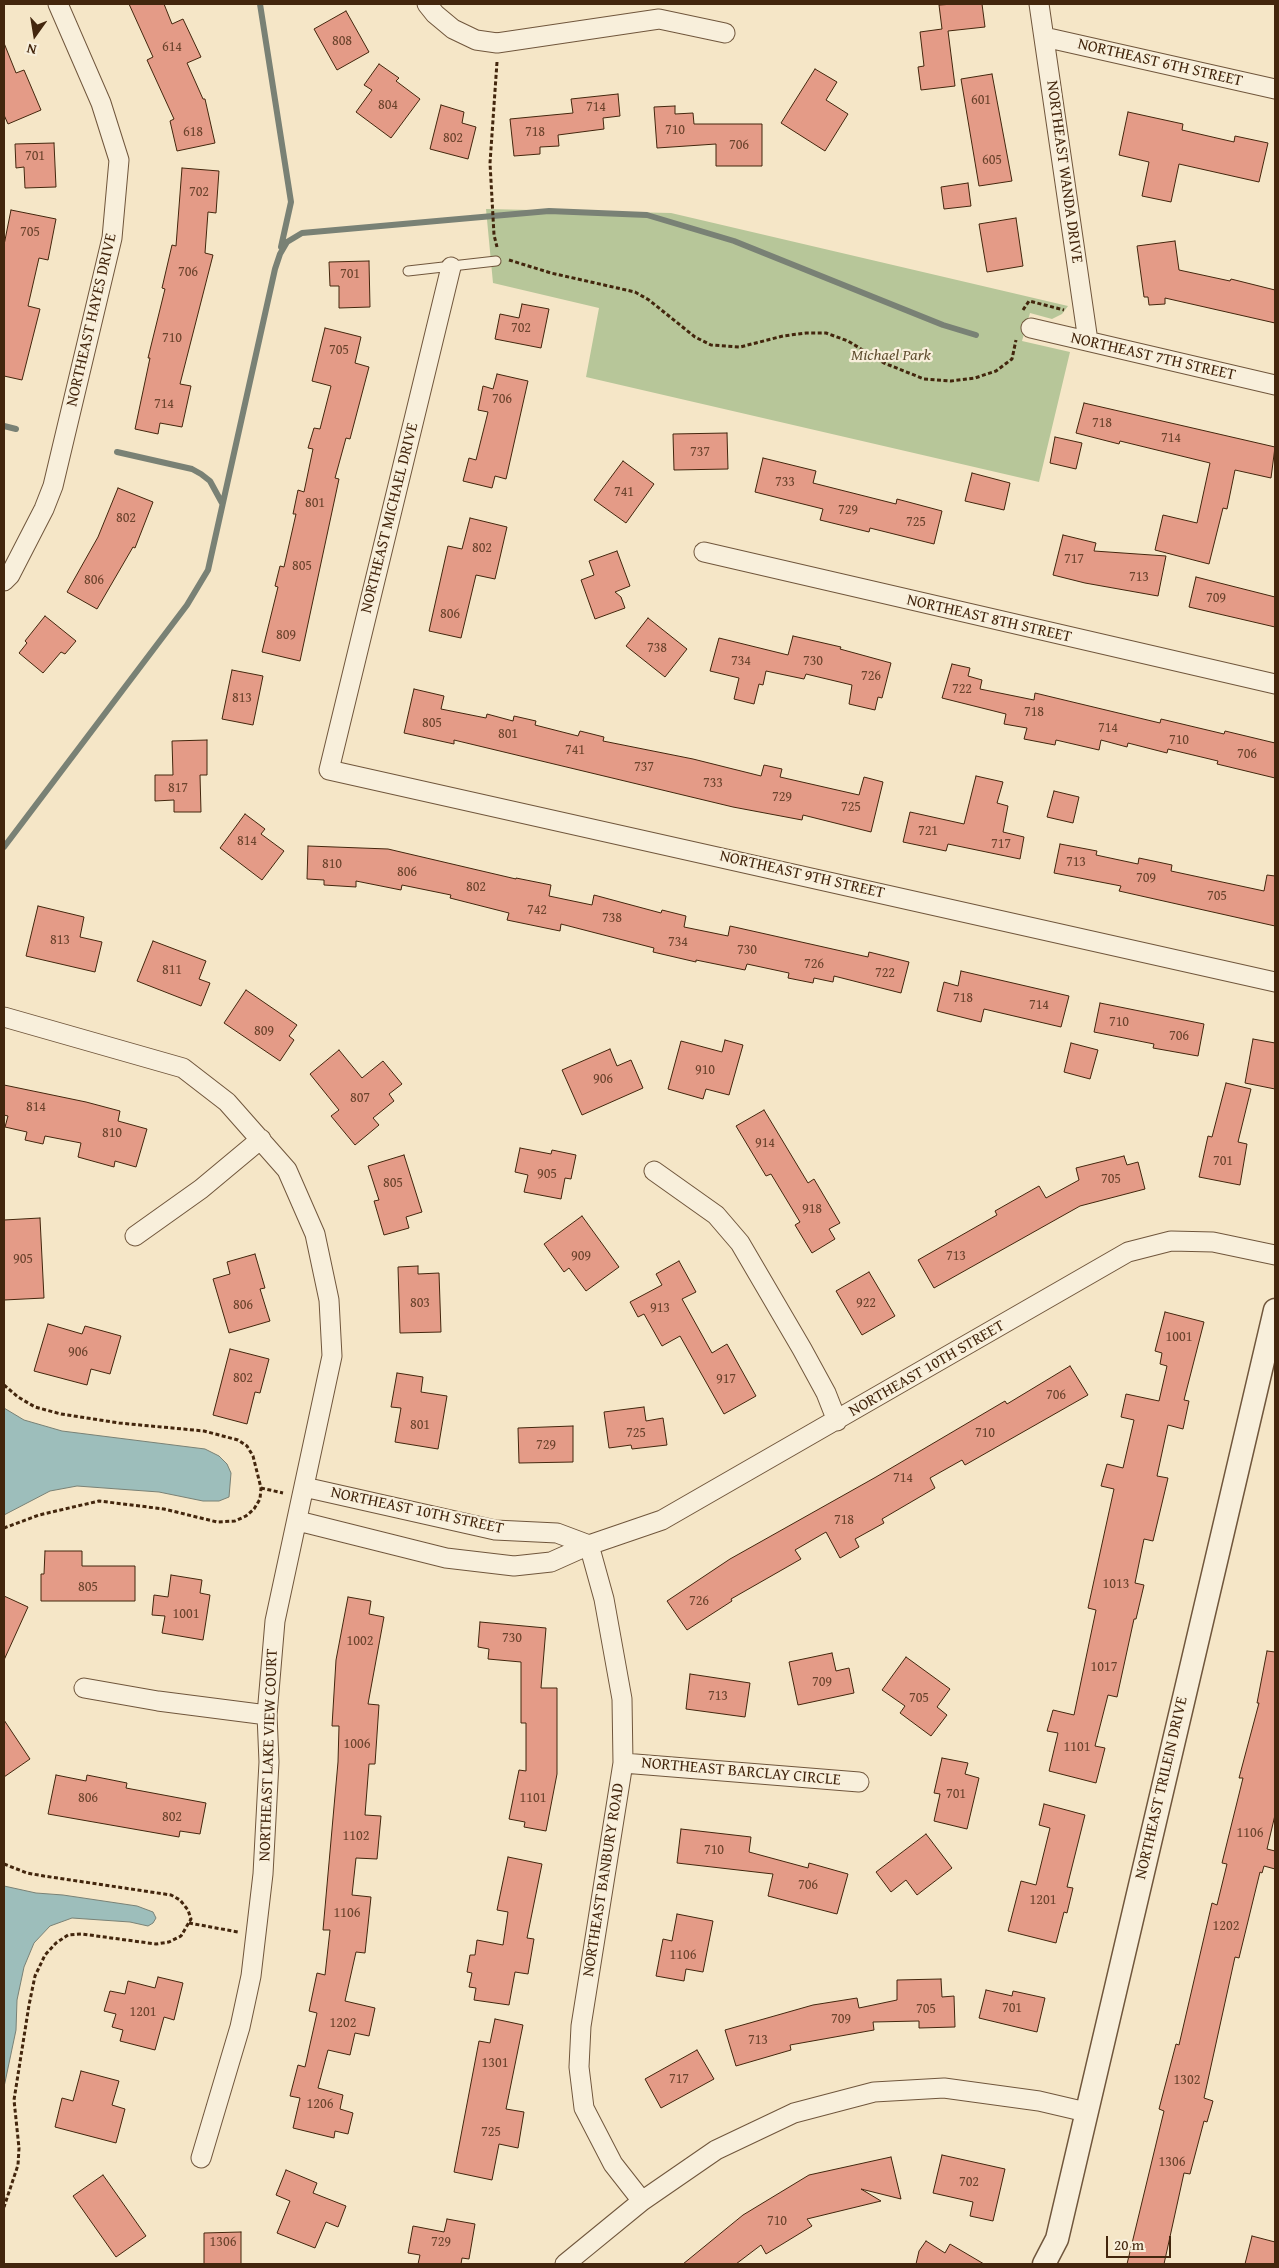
<!DOCTYPE html>
<style>
body{margin:0}
#map{position:relative;width:1279px;height:2268px;overflow:hidden;background:#f5e6c7;font-family:"Gentium Book Plus",serif}
canvas{display:block}
.frame{position:absolute;inset:0;border:5px solid #43260d;pointer-events:none}
.north{position:absolute;left:10px;top:10px;width:50px;height:50px;-webkit-text-stroke:4px #f8efdb;paint-order:stroke;rotate:193deg;font-size:14px;font-weight:700;line-height:20px;text-align:center;color:#43260d}
.north::after{content:'';display:block;margin:auto;width:18px;height:22px;background:#43260d;clip-path:polygon(50% 0,100% 100%,50% 72%,0 100%)}
.scale{position:absolute;left:1106px;top:2236px;width:65px;height:22px;box-sizing:border-box;border:2px solid #43260d;border-top:0;padding-left:6px;font-size:15px;line-height:18px;white-space:nowrap;color:#43260d;-webkit-text-stroke:4px #f8efdb;paint-order:stroke}
</style>
<div id="map">
<canvas width="1279" height="2268"></canvas>
<div class="frame"></div>
<div class="north">N</div>
<div class="scale">20 m</div>
</div>
<script>
const c = document.querySelector('canvas').getContext('2d');
c.lineJoin = 'round';
function fillPath(path, color) {
  c.fillStyle = color;
  c.fill(path, 'evenodd');
}
function shape(rows) {
  const path = new Path2D();
  for (const r of rows) {
    path.moveTo(r[0], r[1]);
    for (let i = 2; i < r.length; i += 2) path.lineTo(r[i], r[i + 1]);
  }
  return path;
}
function trace(path, color, width, dash) {
  c.strokeStyle = color;
  c.lineWidth = width;
  c.lineCap = dash ? 'butt' : 'round';
  c.setLineDash(dash || []);
  c.stroke(path);
}
function drawText(font, color, halo, rows, align = 'center') {
  c.font = font + ' "Gentium Book Plus",serif';
  c.lineWidth = 4.5;
  c.setLineDash([]);
  c.textBaseline = 'middle';
  c.strokeStyle = halo;
  c.fillStyle = color;
  for (const [text, x, y, turn = 0] of rows) {
    c.save();
    c.translate(x, y);
    c.rotate((+turn || 0) * Math.PI / 180);
    c.textAlign = isNaN(turn) ? turn : align;
    if (halo) c.strokeText(text, 0, 0);
    c.fillText(text, 0, 0);
    c.restore();
  }
}
const green = shape([
 [486,209,671,213,1068,306,1062,314,1052,319,1030,313,1022,341,1070,352,1039,482,586,377,599,308,493,283]
]);
const water = shape([
 [4,1408,24,1420,62,1431,205,1449,219,1456,227,1464,231,1473,229,1497,219,1501,203,1501,159,1492,77,1486,50,1491,4,1515,4,1408],
 [4,1886,36,1893,63,1895,137,1906,153,1912,156,1918,153,1923,148,1926,130,1922,72,1918,50,1926,34,1943,24,1967,17,2000,16,2030,4,2087,4,1886]
]);
const stream = shape([
 [260,4,291,202,281,247],
 [4,426,16,429],
 [117,452,192,469,201,474,210,481,222,503],
 [4,847,187,605,208,570,275,269,280,254,287,242,302,233,549,211,647,215,734,241,943,325,976,335]
]);
const building = shape([
 [129,4,164,4,172,24,183,19,201,57,187,63,203,99,205,99,215,143,177,151,170,121,174,119,147,60,153,57,129,4],
 [954,4,982,4,985,27,948,31,955,86,921,90,918,67,924,66,920,32,942,29,939,5,954,4],
 [346,11,369,52,337,70,314,29,346,11],
 [4,43,16,73,24,70,41,110,8,124,4,115,4,43],
 [379,64,399,78,396,81,420,99,391,138,356,112,372,90,364,85,379,64],
 [815,69,837,82,826,100,848,114,825,151,781,123,815,69],
 [992,74,1012,181,979,186,961,79,992,74],
 [618,94,620,116,603,118,604,129,558,135,559,146,540,147,540,154,514,156,510,119,573,113,571,99,618,94],
 [441,105,464,112,462,123,476,127,468,159,430,149,441,105],
 [675,106,675,114,693,113,694,124,762,124,762,166,716,166,716,144,657,148,654,107,675,106],
 [1128,112,1183,124,1182,130,1234,142,1235,136,1268,143,1259,182,1179,164,1171,202,1142,196,1149,162,1119,155,1128,112],
 [54,143,56,187,25,188,24,167,16,168,15,144,54,143],
 [182,168,219,171,216,213,208,212,205,253,213,255,180,384,191,386,182,427,160,423,158,434,135,429,150,358,148,358,165,289,162,288,172,245,176,246,182,168],
 [968,183,971,206,944,209,941,187,968,183],
 [11,210,56,219,48,260,39,258,28,306,40,309,22,380,4,376,4,245,11,210],
 [1016,218,1023,266,987,272,979,224,1016,218],
 [1175,241,1179,270,1230,281,1231,279,1275,290,1275,323,1165,298,1165,304,1149,305,1148,297,1144,297,1137,246,1175,241],
 [369,261,370,307,339,308,339,286,330,286,329,262,369,261],
 [522,304,549,309,541,348,495,339,500,314,519,318,522,304],
 [325,328,361,337,355,363,369,367,350,439,346,438,335,478,339,479,300,661,262,652,278,587,275,586,280,566,284,567,296,514,293,514,298,490,304,492,313,449,308,448,314,428,320,429,331,386,312,381,325,328],
 [497,374,528,381,506,479,495,476,492,488,463,481,469,458,476,460,488,412,478,410,483,386,493,389,497,374],
 [1084,403,1275,447,1271,478,1235,470,1227,509,1223,508,1209,564,1155,550,1163,515,1197,523,1210,463,1120,441,1119,444,1076,433,1084,403],
 [727,433,728,469,674,470,673,434,727,433],
 [1055,437,1082,443,1076,469,1050,463,1055,437],
 [763,458,816,471,813,483,896,504,897,499,942,511,934,544,870,528,869,532,820,520,823,509,755,492,763,458],
 [623,461,654,484,626,523,594,500,623,461],
 [972,473,1010,483,1004,510,965,501,972,473],
 [118,488,153,502,135,548,133,547,97,609,67,592,98,537,118,488],
 [470,518,507,527,495,579,476,575,461,638,429,631,448,546,462,549,470,518],
 [1063,535,1096,543,1094,551,1166,556,1158,596,1085,583,1053,575,1063,535],
 [617,551,630,586,615,592,621,597,625,608,595,619,581,580,594,575,589,561,617,551],
 [1196,577,1275,597,1275,627,1189,607,1196,577],
 [45,616,76,641,65,654,61,652,43,673,19,653,27,643,25,641,45,616],
 [648,618,687,649,665,677,626,646,648,618],
 [793,636,841,647,840,649,891,663,882,698,878,697,875,710,849,704,852,685,806,674,804,679,766,671,763,685,759,684,754,704,734,699,739,678,710,671,719,638,788,655,793,636],
 [952,664,970,668,968,676,982,680,980,689,1034,700,1035,693,1160,723,1161,719,1224,734,1225,731,1275,743,1275,778,1217,764,1218,761,1168,749,1167,753,1128,743,1127,747,1101,740,1099,750,1056,740,1055,745,1024,739,1027,728,1004,724,1006,714,942,698,952,664],
 [232,670,263,676,253,725,222,719,232,670],
 [414,689,444,696,441,709,486,718,487,714,513,721,514,716,536,721,535,725,578,736,580,731,604,737,603,741,693,759,761,776,764,765,782,769,780,777,859,795,864,777,883,782,871,832,803,815,802,820,733,807,454,740,454,744,404,733,414,689],
 [207,740,207,775,200,775,201,812,174,812,174,800,155,801,155,775,173,775,172,741,207,740],
 [976,776,1003,782,997,803,1008,806,1003,832,1024,837,1020,859,948,844,946,851,903,842,910,812,964,824,976,776],
 [1054,791,1079,797,1073,823,1047,817,1054,791],
 [245,814,265,829,261,834,284,851,262,880,220,848,245,814],
 [1060,844,1097,851,1096,855,1138,864,1139,858,1172,865,1171,871,1264,891,1267,875,1275,876,1275,926,1119,891,1121,886,1054,873,1060,844],
 [308,846,388,849,516,879,516,878,551,885,549,896,592,905,594,895,661,913,662,910,686,916,684,927,728,936,730,926,868,957,869,952,909,962,901,993,834,976,833,982,814,978,813,983,788,978,789,973,747,964,745,970,696,960,696,962,653,952,654,948,561,924,560,931,507,920,509,913,450,898,451,895,402,885,401,890,356,881,356,887,324,885,324,880,307,879,308,846],
 [38,906,84,917,80,937,102,942,95,972,26,956,38,906],
 [153,941,206,961,199,979,210,983,201,1006,137,981,153,941],
 [961,971,1069,996,1061,1027,984,1009,981,1022,937,1011,944,982,958,986,961,971],
 [246,990,297,1025,289,1036,294,1040,280,1061,224,1023,246,990],
 [1100,1003,1204,1024,1198,1056,1153,1048,1154,1044,1094,1032,1100,1003],
 [1253,1039,1275,1043,1275,1089,1245,1083,1253,1039],
 [725,1040,743,1045,729,1095,706,1089,703,1099,668,1089,681,1041,722,1052,725,1040],
 [1071,1043,1098,1050,1090,1079,1064,1072,1071,1043],
 [610,1049,617,1066,631,1060,643,1088,582,1115,562,1070,610,1049],
 [339,1050,362,1078,383,1061,402,1084,389,1094,394,1101,373,1118,379,1125,355,1145,331,1116,339,1110,310,1074,339,1050],
 [1226,1083,1251,1089,1238,1142,1247,1144,1240,1185,1199,1177,1208,1136,1212,1137,1226,1083],
 [4,1085,86,1102,120,1111,118,1121,147,1129,136,1167,115,1161,114,1167,78,1157,81,1143,45,1136,43,1144,25,1140,27,1132,5,1127,8,1116,4,1115,4,1085],
 [764,1110,808,1183,814,1179,840,1223,829,1229,835,1239,812,1253,795,1225,800,1222,771,1174,766,1176,736,1126,764,1110],
 [520,1148,551,1154,552,1150,576,1155,571,1179,565,1178,561,1199,524,1192,528,1175,515,1172,520,1148],
 [404,1155,422,1212,406,1217,409,1228,384,1235,374,1201,379,1200,368,1166,404,1155],
 [1124,1156,1127,1165,1138,1162,1145,1189,1080,1206,934,1288,918,1260,997,1215,995,1211,1039,1186,1046,1198,1079,1180,1076,1168,1124,1156],
 [582,1216,619,1267,586,1291,569,1268,564,1272,544,1244,582,1216],
 [40,1218,44,1298,4,1300,4,1220,40,1218],
 [255,1254,265,1288,260,1289,270,1321,229,1333,213,1279,230,1274,227,1262,255,1254],
 [679,1261,696,1292,682,1299,712,1353,727,1344,756,1396,724,1414,680,1336,662,1346,644,1314,638,1317,630,1302,662,1285,656,1274,679,1261],
 [418,1266,418,1274,439,1273,441,1332,400,1333,398,1267,418,1266],
 [869,1272,895,1316,862,1335,836,1291,869,1272],
 [1165,1312,1204,1322,1184,1400,1189,1401,1183,1429,1168,1425,1157,1476,1168,1478,1153,1541,1144,1539,1135,1583,1144,1585,1136,1619,1134,1619,1117,1697,1108,1695,1095,1746,1105,1748,1096,1783,1049,1771,1058,1733,1047,1731,1053,1710,1074,1715,1096,1610,1088,1608,1114,1489,1101,1486,1107,1464,1123,1468,1134,1420,1121,1417,1126,1394,1159,1401,1167,1366,1160,1364,1162,1353,1155,1351,1165,1312],
 [48,1324,82,1334,85,1326,121,1336,110,1374,91,1369,87,1385,34,1371,48,1324],
 [230,1349,269,1359,260,1393,255,1392,247,1424,213,1415,230,1349],
 [1070,1366,1088,1395,965,1465,962,1460,930,1478,935,1488,882,1519,884,1523,855,1539,859,1547,840,1558,826,1532,795,1550,801,1559,731,1599,732,1601,687,1630,667,1601,730,1559,876,1477,1005,1401,1007,1404,1070,1366],
 [397,1373,423,1377,421,1392,447,1396,438,1449,395,1442,401,1408,391,1407,397,1373],
 [644,1407,646,1421,663,1418,667,1445,632,1449,631,1445,609,1448,604,1412,644,1407],
 [573,1426,573,1462,519,1463,518,1428,573,1426],
 [45,1551,82,1551,82,1566,135,1566,135,1601,41,1601,41,1574,44,1574,45,1551],
 [171,1575,202,1580,200,1593,210,1595,203,1640,162,1633,165,1616,152,1615,154,1595,168,1597,171,1575],
 [4,1596,28,1607,4,1660,4,1596],
 [348,1597,371,1601,369,1614,384,1617,368,1704,379,1705,375,1764,369,1764,365,1815,381,1816,377,1859,356,1858,352,1895,371,1897,365,1953,356,1952,345,2001,375,2008,369,2036,355,2033,350,2055,328,2050,318,2088,343,2095,340,2109,353,2113,348,2134,335,2131,334,2138,293,2128,300,2098,290,2096,298,2065,305,2067,317,2013,309,2011,317,1973,325,1975,330,1930,323,1930,338,1762,339,1726,332,1726,336,1660,348,1597],
 [480,1622,546,1628,541,1688,557,1688,557,1774,546,1831,524,1827,525,1822,509,1819,519,1770,526,1771,526,1723,521,1723,521,1662,488,1659,489,1649,478,1647,480,1622],
 [1267,1651,1275,1652,1275,1815,1267,1849,1275,1851,1275,1869,1264,1866,1262,1873,1260,1872,1239,1958,1235,1957,1204,2098,1213,2101,1207,2122,1204,2121,1190,2174,1184,2173,1164,2264,1127,2264,1164,2111,1159,2109,1176,2044,1179,2045,1212,1903,1217,1905,1227,1864,1222,1863,1243,1778,1239,1778,1259,1703,1257,1703,1267,1651],
 [832,1653,836,1671,849,1668,854,1693,798,1705,789,1662,832,1653],
 [906,1657,950,1689,937,1707,947,1715,931,1736,900,1713,905,1706,882,1690,906,1657],
 [690,1674,750,1683,745,1717,686,1709,690,1674],
 [4,1720,30,1759,4,1777,4,1720],
 [942,1758,968,1763,965,1774,979,1778,967,1829,934,1821,940,1794,934,1793,942,1758],
 [56,1775,86,1781,87,1775,127,1783,126,1788,206,1803,200,1834,180,1831,179,1837,48,1814,56,1775],
 [1044,1804,1085,1815,1067,1887,1073,1888,1067,1913,1064,1912,1056,1943,1008,1931,1021,1881,1036,1885,1050,1828,1039,1825,1044,1804],
 [681,1829,751,1837,749,1852,808,1868,809,1863,848,1874,837,1914,768,1896,773,1874,677,1863,681,1829],
 [926,1834,952,1868,917,1895,906,1880,891,1892,876,1872,926,1834],
 [508,1857,542,1864,527,1938,534,1939,528,1974,515,1972,509,2005,474,2000,476,1988,469,1987,472,1973,467,1972,470,1955,475,1955,477,1940,503,1945,508,1912,497,1910,508,1857],
 [677,1914,713,1921,703,1972,686,1969,684,1981,656,1976,663,1939,672,1941,677,1914],
 [158,1977,183,1983,174,2020,164,2017,155,2050,120,2041,123,2030,112,2027,116,2014,104,2011,110,1991,125,1994,128,1981,155,1988,158,1977],
 [941,1979,942,1997,954,1996,955,2027,919,2028,919,2021,873,2022,874,2030,790,2045,791,2050,736,2066,725,2030,813,2005,857,1998,859,2008,897,2000,897,1980,941,1979],
 [986,1990,1012,1996,1013,1991,1045,1998,1037,2032,979,2018,986,1990],
 [495,2019,523,2025,506,2109,524,2112,518,2148,499,2144,492,2180,454,2172,479,2041,490,2043,495,2019],
 [697,2050,714,2079,661,2108,645,2079,697,2050],
 [81,2071,119,2081,112,2105,125,2109,116,2143,55,2127,62,2098,73,2101,81,2071],
 [942,2155,1005,2169,993,2221,970,2216,973,2202,933,2193,942,2155],
 [891,2157,901,2199,861,2189,881,2201,807,2219,812,2226,766,2254,761,2245,736,2264,683,2264,743,2215,809,2175,891,2157],
 [286,2170,317,2183,313,2193,346,2206,338,2227,326,2222,315,2248,277,2233,290,2201,276,2195,286,2170],
 [103,2175,146,2236,116,2257,73,2196,103,2175],
 [447,2219,475,2224,469,2259,462,2258,461,2264,418,2264,420,2255,408,2253,413,2226,444,2232,447,2219],
 [241,2232,241,2264,204,2264,204,2233,241,2232],
 [1252,2236,1275,2242,1275,2264,1245,2264,1252,2236],
 [926,2241,945,2253,950,2244,984,2264,916,2264,919,2251,926,2241]
]);
const path = shape([
 [497,62,490,163,494,235,497,247],
 [509,260,551,273,635,292,649,300,695,337,711,345,740,347,783,336,806,333,826,333,848,341,884,363,924,379,951,381,975,378,996,371,1012,359,1016,340],
 [1023,310,1029,301,1064,310],
 [4,1385,18,1397,35,1407,61,1414,119,1423,204,1431,238,1440,247,1446,253,1456,261,1488,260,1499,254,1509,246,1516,235,1521,217,1522,164,1509,99,1501,39,1515,4,1528],
 [261,1488,283,1493],
 [4,1864,27,1873,44,1876,171,1895,180,1900,188,1910,191,1919,181,1936,169,1942,156,1944,82,1934,68,1935,56,1943,45,1955,35,1976,29,2005,14,2100,19,2148,18,2165,4,2207],
 [189,1923,238,1932]
]);
const service = shape([
 [408,271,496,261]
]);
const minor = shape([
 [427,4,435,14,453,29,476,40,497,43,659,19,725,33],
 [1039,4,1088,341],
 [1044,37,1275,89],
 [451,267,329,770,1275,982],
 [1031,328,1275,385],
 [704,552,1275,684],
 [4,581,10,575,44,509,53,486,112,238,119,160,101,103,58,4],
 [4,1017,183,1068,227,1102,287,1170,315,1234,329,1300,332,1356,275,1621,267,1715,269,1762,263,1874,251,1976,240,2027,201,2158],
 [654,1171,716,1215,740,1243,802,1349,826,1393,837,1421],
 [135,1236,201,1189,261,1139],
 [304,1487,495,1530,557,1533,589,1545],
 [298,1521,446,1558,514,1566,551,1562,589,1545,662,1520,1128,1252,1171,1241,1213,1242,1275,1255],
 [589,1545,604,1599,622,1699,623,1763,581,2026,579,2067,584,2108,613,2164,642,2201],
 [84,1688,158,1701,267,1715],
 [623,1763,859,1782],
 [565,2264,642,2201,716,2150,794,2113,874,2092,944,2088,1039,2101,1086,2112]
]);
const tertiary = shape([
 [1044,2264,1057,2239,1275,1310]
]);
const numberNames = [
 ["808",342,41],
 ["614",172,47],
 ["601",981,100],
 ["804",388,105],
 ["714",596,107],
 ["710",675,130],
 ["618",193,132],
 ["718",535,132],
 ["802",453,138],
 ["706",739,145],
 ["701",35,156],
 ["605",992,160],
 ["702",199,192],
 ["705",30,232],
 ["706",188,272],
 ["701",350,274],
 ["702",521,328],
 ["710",172,338],
 ["705",339,350],
 ["706",502,399],
 ["714",164,404],
 ["718",1102,423],
 ["714",1171,438],
 ["737",700,452],
 ["733",785,482],
 ["741",624,492],
 ["801",315,503],
 ["729",848,510],
 ["802",126,518],
 ["725",916,522],
 ["802",482,548],
 ["717",1074,559],
 ["805",302,566],
 ["713",1139,577],
 ["806",94,580],
 ["709",1216,598],
 ["806",450,614],
 ["809",286,635],
 ["738",657,648],
 ["734",741,661],
 ["730",813,661],
 ["726",871,676],
 ["722",962,689],
 ["813",242,698],
 ["718",1034,712],
 ["805",432,723],
 ["714",1108,728],
 ["801",508,734],
 ["710",1179,740],
 ["741",575,750],
 ["706",1247,754],
 ["737",644,767],
 ["733",713,783],
 ["817",178,788],
 ["729",782,797],
 ["725",851,807],
 ["721",928,831],
 ["814",247,841],
 ["717",1001,844],
 ["713",1076,862],
 ["810",332,864],
 ["806",407,872],
 ["709",1146,878],
 ["802",476,887],
 ["705",1217,896],
 ["742",537,910],
 ["738",612,918],
 ["813",60,940],
 ["734",678,942],
 ["730",747,950],
 ["726",814,964],
 ["811",172,970],
 ["722",885,973],
 ["718",963,998],
 ["714",1039,1005],
 ["710",1119,1022],
 ["809",264,1031],
 ["706",1179,1036],
 ["910",705,1070],
 ["906",603,1079],
 ["807",360,1098],
 ["814",36,1107],
 ["810",112,1133],
 ["914",765,1143],
 ["701",1223,1161],
 ["905",547,1174],
 ["705",1111,1179],
 ["805",393,1183],
 ["918",812,1209],
 ["909",581,1256],
 ["713",956,1256],
 ["905",23,1259],
 ["803",420,1303],
 ["922",866,1303],
 ["806",243,1305],
 ["913",660,1308],
 ["1001",1179,1337],
 ["906",78,1352],
 ["802",243,1378],
 ["917",726,1379],
 ["706",1056,1395],
 ["801",420,1425],
 ["725",636,1433],
 ["710",985,1433],
 ["729",546,1445],
 ["714",903,1478],
 ["718",844,1520],
 ["1013",1116,1584],
 ["805",88,1587],
 ["726",699,1601],
 ["1001",186,1614],
 ["730",512,1638],
 ["1002",360,1641],
 ["1017",1104,1667],
 ["709",822,1682],
 ["713",718,1696],
 ["705",919,1698],
 ["1006",357,1744],
 ["1101",1077,1747],
 ["701",956,1794],
 ["806",88,1798],
 ["1101",533,1798],
 ["802",172,1817],
 ["1106",1250,1833],
 ["1102",356,1836],
 ["710",714,1850],
 ["706",808,1885],
 ["1201",1043,1900],
 ["1106",347,1913],
 ["1202",1226,1926],
 ["1106",683,1955],
 ["701",1012,2008],
 ["705",926,2009],
 ["1201",143,2012],
 ["709",841,2019],
 ["1202",343,2023],
 ["713",758,2040],
 ["1301",495,2063],
 ["717",679,2079],
 ["1302",1187,2080],
 ["1206",320,2104],
 ["725",491,2132],
 ["1306",1172,2162],
 ["702",969,2182],
 ["710",777,2221],
 ["1306",223,2242],
 ["729",441,2242]
];
const streetNames = [
 ["NORTHEAST 6TH STREET",1160,63,13],
 ["NORTHEAST WANDA DRIVE",1064,172,82],
 ["NORTHEAST HAYES DRIVE",92,320,-77],
 ["NORTHEAST 7TH STREET",1153,357,13],
 ["NORTHEAST MICHAEL DRIVE",390,518,-76],
 ["NORTHEAST 8TH STREET",989,619,13],
 ["NORTHEAST 9TH STREET",802,875,13],
 ["NORTHEAST 10TH STREET",927,1369,-30],
 ["NORTHEAST 10TH STREET",417,1511,12],
 ["NORTHEAST LAKE VIEW COURT",269,1755,-88],
 ["NORTHEAST BARCLAY CIRCLE",741,1772,5],
 ["NORTHEAST TRILEIN DRIVE",1162,1788,-77],
 ["NORTHEAST BANBURY ROAD",604,1880,-81]
];
const parkNames = [
 ["Michael Park",891,356]
];
fillPath(green, '#b7c699');
fillPath(water, '#9dbebb');
trace(water, '#798175', 1);
trace(stream, '#798175', 6);
fillPath(building, '#e49b87');
trace(building, '#43260d', 1);
trace(service, '#70563c', 11);
trace(minor, '#70563c', 21);
trace(tertiary, '#70563c', 25);
trace(path, '#43260d', 3, [4, 2.5]);
trace(service, '#f8efdb', 9);
trace(minor, '#f8efdb', 19);
trace(tertiary, '#f8efdb', 22);
drawText('14px', '#6b432c', null, numberNames);
drawText('16px', '#43260d', '#f8efdb', streetNames);
drawText('italic 16px', '#604e30', '#f8efdb', parkNames);
</script>
